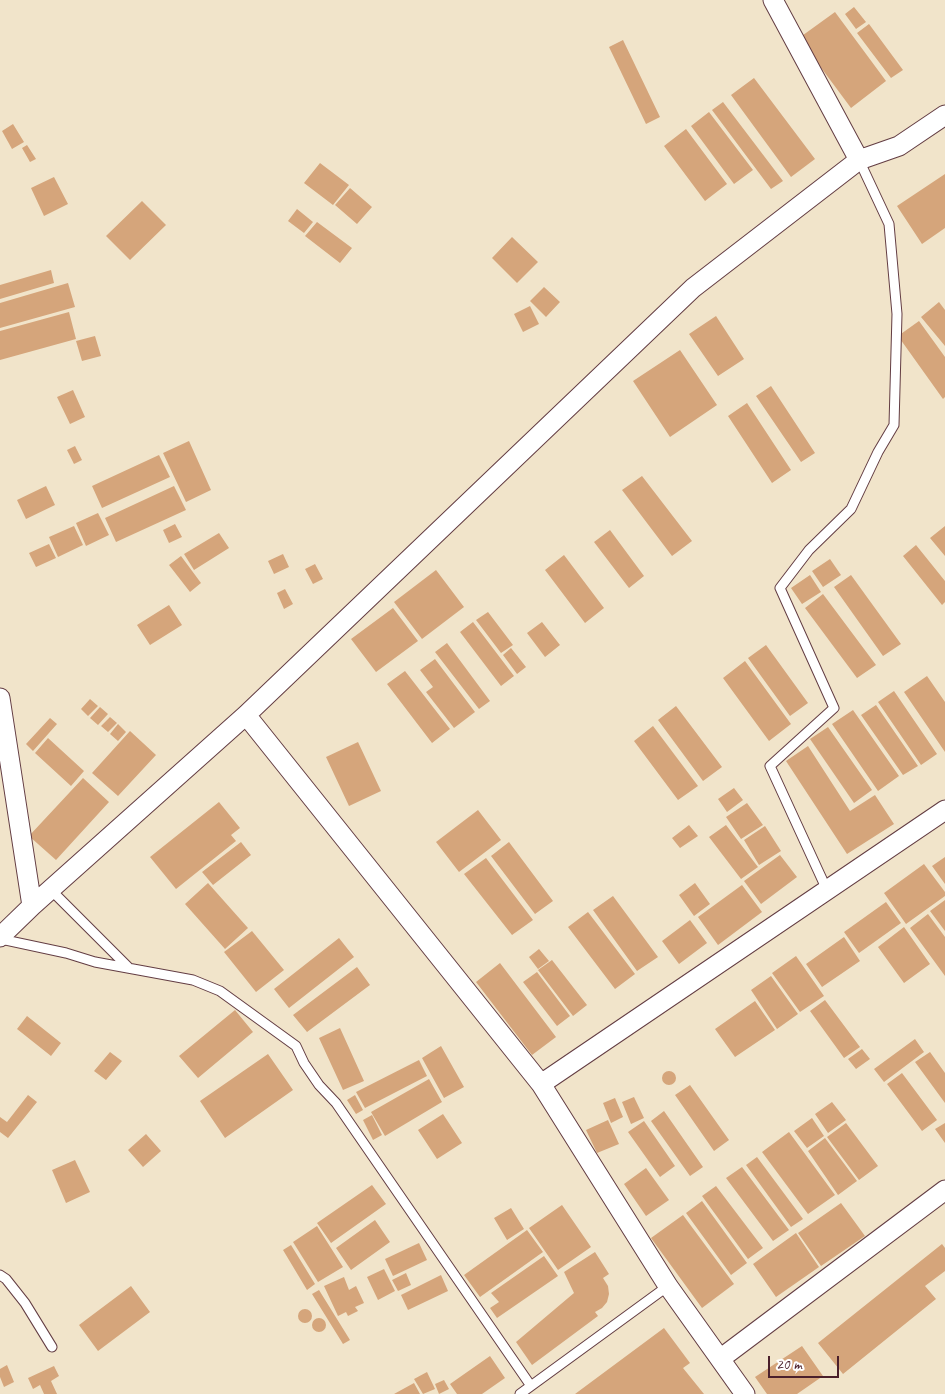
<!DOCTYPE html>
<style>
body{margin:0}
#map{position:relative;width:945px;height:1394px;overflow:hidden;background:#f1e4ca;font-family:Caveat,sans-serif}
canvas{display:block}
.scale{position:absolute;left:768px;top:1356px;width:71px;height:22px;box-sizing:border-box;border:2px solid #4a1f2b;border-top:0;padding-left:6px;font-size:15px;line-height:18px;white-space:nowrap;color:#4a1f2b;-webkit-text-stroke:4px #fff;paint-order:stroke}
</style>
<div id="map">
<canvas width="945" height="1394"></canvas>
<div class="scale">20 m</div>
</div>
<script>
const c = document.querySelector('canvas').getContext('2d');
c.lineJoin = 'round';
function fillPath(path, color) {
  c.fillStyle = color;
  c.fill(path, 'evenodd');
}
function shape(rows) {
  const path = new Path2D();
  for (const r of rows) {
    if (r.length === 3) {
      path.moveTo(r[0] + r[2], r[1]);
      path.arc(r[0], r[1], r[2], 0, 2 * Math.PI);
      continue;
    }
    path.moveTo(r[0], r[1]);
    for (let i = 2; i < r.length; i += 2) path.lineTo(r[i], r[i + 1]);
  }
  return path;
}
function trace(path, color, width, dash) {
  c.strokeStyle = color;
  c.lineWidth = width;
  c.lineCap = dash ? 'butt' : 'round';
  c.setLineDash(dash || []);
  c.stroke(path);
}
const building = shape([
 [854,7,866,22,856,29,845,14],
 [835,12,886,81,851,108,799,38],
 [869,24,903,70,891,78,857,33],
 [623,40,660,117,646,124,609,47],
 [754,78,815,159,791,177,731,95],
 [723,102,783,181,771,189,712,110],
 [709,112,753,170,734,184,691,126],
 [13,124,24,142,12,149,2,131],
 [686,129,727,184,705,201,664,146],
 [27,145,36,159,30,162,22,148],
 [320,163,349,185,333,205,304,183],
 [945,174,945,228,922,244,897,206],
 [54,177,68,204,44,216,31,188],
 [350,188,372,207,357,224,335,205],
 [142,201,166,225,130,260,106,236],
 [297,209,313,222,304,233,288,221],
 [317,222,352,248,340,263,305,236],
 [512,237,538,262,517,283,492,258],
 [51,270,54,283,0,299,0,285],
 [68,283,75,307,0,328,0,303],
 [544,287,560,302,546,317,530,301],
 [939,302,945,310,945,346,921,317],
 [530,306,539,324,523,332,514,314],
 [69,312,76,339,0,360,0,331],
 [716,316,744,359,718,376,689,334],
 [919,321,945,357,945,397,943,399,898,336],
 [95,336,101,356,82,361,76,341],
 [680,350,717,405,670,437,633,381],
 [771,386,815,453,801,462,756,396],
 [73,390,85,417,70,424,57,397],
 [747,403,791,470,772,483,728,416],
 [189,441,211,490,186,502,163,453],
 [75,446,82,460,74,464,67,450],
 [159,455,170,477,102,508,92,486],
 [642,476,692,541,672,556,622,490],
 [46,486,55,505,26,519,17,500],
 [174,486,186,510,116,542,105,518],
 [98,513,109,535,86,546,76,523],
 [175,524,182,537,169,543,163,530],
 [74,526,83,545,58,557,49,537],
 [945,526,945,556,930,538],
 [610,530,644,576,629,588,594,542],
 [219,533,229,548,194,570,184,554],
 [49,544,56,558,36,567,29,553],
 [916,545,945,581,945,602,942,605,903,556],
 [283,554,289,567,274,574,268,561],
 [564,555,604,608,585,623,545,570],
 [181,556,201,583,190,592,169,565],
 [830,559,841,575,823,587,812,571],
 [315,564,323,579,313,584,305,569],
 [436,570,464,607,422,639,394,602],
 [810,575,821,592,802,604,791,588],
 [851,575,901,644,883,656,834,587],
 [285,589,293,604,284,609,277,593],
 [823,594,876,665,857,678,805,608],
 [169,605,182,625,150,645,137,625],
 [393,608,418,641,376,672,351,639],
 [488,612,513,645,501,653,476,620],
 [473,622,514,676,501,686,460,632],
 [542,622,560,645,545,657,527,633],
 [447,643,490,701,479,709,435,652],
 [766,645,808,703,790,716,748,658],
 [511,648,526,667,517,674,503,655],
 [435,659,475,712,454,728,426,692,433,687,420,670],
 [745,661,791,724,769,741,723,678],
 [405,671,450,729,432,743,387,684],
 [927,676,945,702,945,752,904,692],
 [894,691,937,754,921,765,878,702],
 [90,699,98,706,88,716,81,709],
 [876,705,918,766,903,775,861,715],
 [676,706,722,767,703,781,658,720],
 [100,707,108,714,98,725,90,718],
 [853,710,899,776,878,791,832,724],
 [110,717,117,723,108,732,101,726],
 [50,718,57,724,33,751,26,744],
 [118,724,126,732,118,741,110,734],
 [653,726,698,786,678,800,634,741],
 [828,727,872,790,854,803,810,739],
 [130,731,156,755,118,796,92,773],
 [48,738,84,771,71,786,35,753],
 [358,742,381,791,349,806,326,757],
 [808,746,850,811,875,795,894,824,847,854,786,761],
 [83,778,109,802,56,860,29,836],
 [734,788,743,800,727,812,718,799],
 [219,802,240,828,231,835,236,841,176,889,150,857],
 [747,803,763,825,741,839,726,817],
 [478,810,501,840,459,872,436,842],
 [689,825,698,836,680,848,672,838],
 [726,825,758,867,741,879,709,837],
 [765,826,781,851,759,865,744,840],
 [241,842,251,855,213,885,202,872],
 [509,842,553,901,535,914,491,856],
 [780,855,797,877,761,904,744,881],
 [945,857,945,884,932,866],
 [486,858,533,920,512,935,464,874],
 [924,864,945,892,945,896,906,924,884,893],
 [208,883,248,928,225,949,185,904],
 [695,883,710,904,694,916,679,895],
 [742,885,762,912,718,945,698,917],
 [613,896,658,957,637,971,593,910],
 [945,900,945,931,930,911],
 [886,902,901,923,859,953,844,932],
 [588,912,635,974,615,989,568,927],
 [928,914,945,937,945,976,910,928],
 [690,920,707,943,679,964,662,941],
 [904,927,930,964,904,983,878,947],
 [252,931,284,970,256,992,224,952],
 [844,937,860,961,822,987,806,964],
 [339,938,354,957,289,1008,274,989],
 [539,949,549,961,538,969,529,957],
 [796,956,824,996,800,1012,772,973],
 [552,960,587,1005,573,1016,538,970],
 [500,963,556,1037,532,1055,476,982],
 [357,967,370,985,307,1032,293,1015],
 [537,972,570,1016,557,1026,523,982],
 [771,976,798,1014,777,1029,751,990],
 [825,1000,860,1047,844,1058,810,1011],
 [755,1001,775,1030,735,1057,715,1029],
 [235,1010,253,1032,198,1078,179,1056],
 [27,1016,61,1043,51,1056,17,1029],
 [340,1028,364,1081,343,1090,319,1038],
 [915,1039,924,1052,884,1082,874,1069],
 [441,1046,464,1087,444,1098,422,1058],
 [862,1049,870,1059,856,1069,848,1059],
 [110,1052,122,1061,106,1080,94,1071],
 [930,1052,945,1073,945,1103,915,1062],
 [268,1054,293,1090,225,1138,200,1101],
 [419,1060,427,1076,365,1108,356,1092],
 [669,1078,7],
 [902,1073,937,1120,922,1131,887,1084],
 [429,1079,442,1102,385,1136,371,1112],
 [690,1085,729,1140,714,1151,675,1095],
 [28,1095,37,1102,8,1138,0,1132,0,1117,7,1122],
 [355,1095,363,1110,356,1114,347,1100],
 [634,1097,644,1118,631,1124,622,1102],
 [615,1098,623,1117,611,1123,603,1103],
 [832,1102,846,1120,828,1133,815,1114],
 [664,1111,703,1167,690,1176,651,1121],
 [443,1114,462,1143,437,1159,418,1130],
 [372,1115,382,1135,373,1140,363,1120],
 [812,1118,824,1136,807,1148,794,1131],
 [608,1120,619,1144,597,1153,586,1130],
 [644,1121,675,1166,660,1177,628,1132],
 [846,1123,878,1166,859,1180,827,1137],
 [945,1123,945,1143,935,1129],
 [789,1132,835,1195,808,1214,762,1152],
 [146,1134,161,1151,143,1167,128,1150],
 [825,1138,857,1181,838,1195,808,1151],
 [757,1157,803,1219,791,1227,746,1165],
 [75,1160,90,1192,66,1203,52,1170],
 [742,1167,789,1230,773,1241,726,1178],
 [646,1168,669,1200,646,1216,624,1184],
 [372,1185,386,1204,331,1243,317,1223],
 [716,1186,763,1248,748,1259,702,1196],
 [702,1201,747,1263,731,1275,686,1213],
 [841,1203,865,1236,821,1266,798,1233],
 [562,1205,591,1247,558,1270,529,1228],
 [511,1208,524,1229,507,1240,494,1218],
 [683,1215,734,1284,702,1308,651,1238],
 [375,1220,390,1242,351,1270,336,1248],
 [317,1226,343,1267,318,1282,293,1242],
 [527,1230,543,1252,480,1297,464,1275],
 [796,1233,819,1267,776,1297,753,1264],
 [419,1243,427,1260,393,1276,385,1259],
 [942,1244,945,1248,945,1271,925,1286,936,1299,843,1374,818,1343],
 [291,1245,315,1284,307,1290,283,1250],
 [595,1252,609,1274,603,1278,608,1286,609,1294,607,1302,602,1308,595,1312,598,1316,532,1365,516,1342,574,1293,564,1272],
 [544,1256,558,1276,497,1318,490,1308,499,1302,491,1293],
 [384,1269,395,1291,378,1300,367,1277],
 [406,1273,411,1285,398,1291,392,1280],
 [441,1275,448,1291,408,1310,401,1295],
 [344,1277,349,1290,356,1286,364,1303,355,1307,358,1311,348,1316,346,1312,338,1316,324,1286],
 [131,1286,150,1312,98,1351,79,1325],
 [319,1290,350,1340,343,1344,312,1294],
 [305,1316,7],
 [319,1325,7],
 [664,1328,690,1363,683,1368,704,1394,575,1394],
 [802,1346,823,1376,797,1394,767,1394,755,1377],
 [490,1356,505,1378,482,1394,457,1394,450,1384],
 [7,1365,14,1382,4,1387,0,1377,0,1369],
 [54,1366,59,1376,51,1381,57,1394,44,1394,40,1385,33,1389,28,1378],
 [427,1372,435,1389,423,1394,414,1379],
 [444,1380,449,1389,439,1394,435,1384],
 [414,1383,420,1394,394,1394]
]);
const lane = shape([
 [50,889,129,968],
 [827,890,770,766,834,708,780,588,809,550,851,509,878,452,894,425,897,314,889,224,859,160],
 [0,939,66,953,95,962,193,980,220,991,296,1046,304,1063,319,1085,336,1103,531,1386],
 [0,1275,6,1279,25,1303,52,1347],
 [520,1394,668,1286]
]);
const street = shape([
 [773,0,859,160],
 [0,698,32,906],
 [246,715,541,1084,668,1286,745,1394],
 [0,937,32,906,246,715,693,288,859,160,899,146,945,115],
 [541,1084,945,810],
 [720,1359,945,1190]
]);
fillPath(building, '#d5a57b');
trace(lane, '#633d43', 11);
trace(street, '#633d43', 21);
trace(lane, '#fff', 9);
trace(street, '#fff', 19);
</script>
